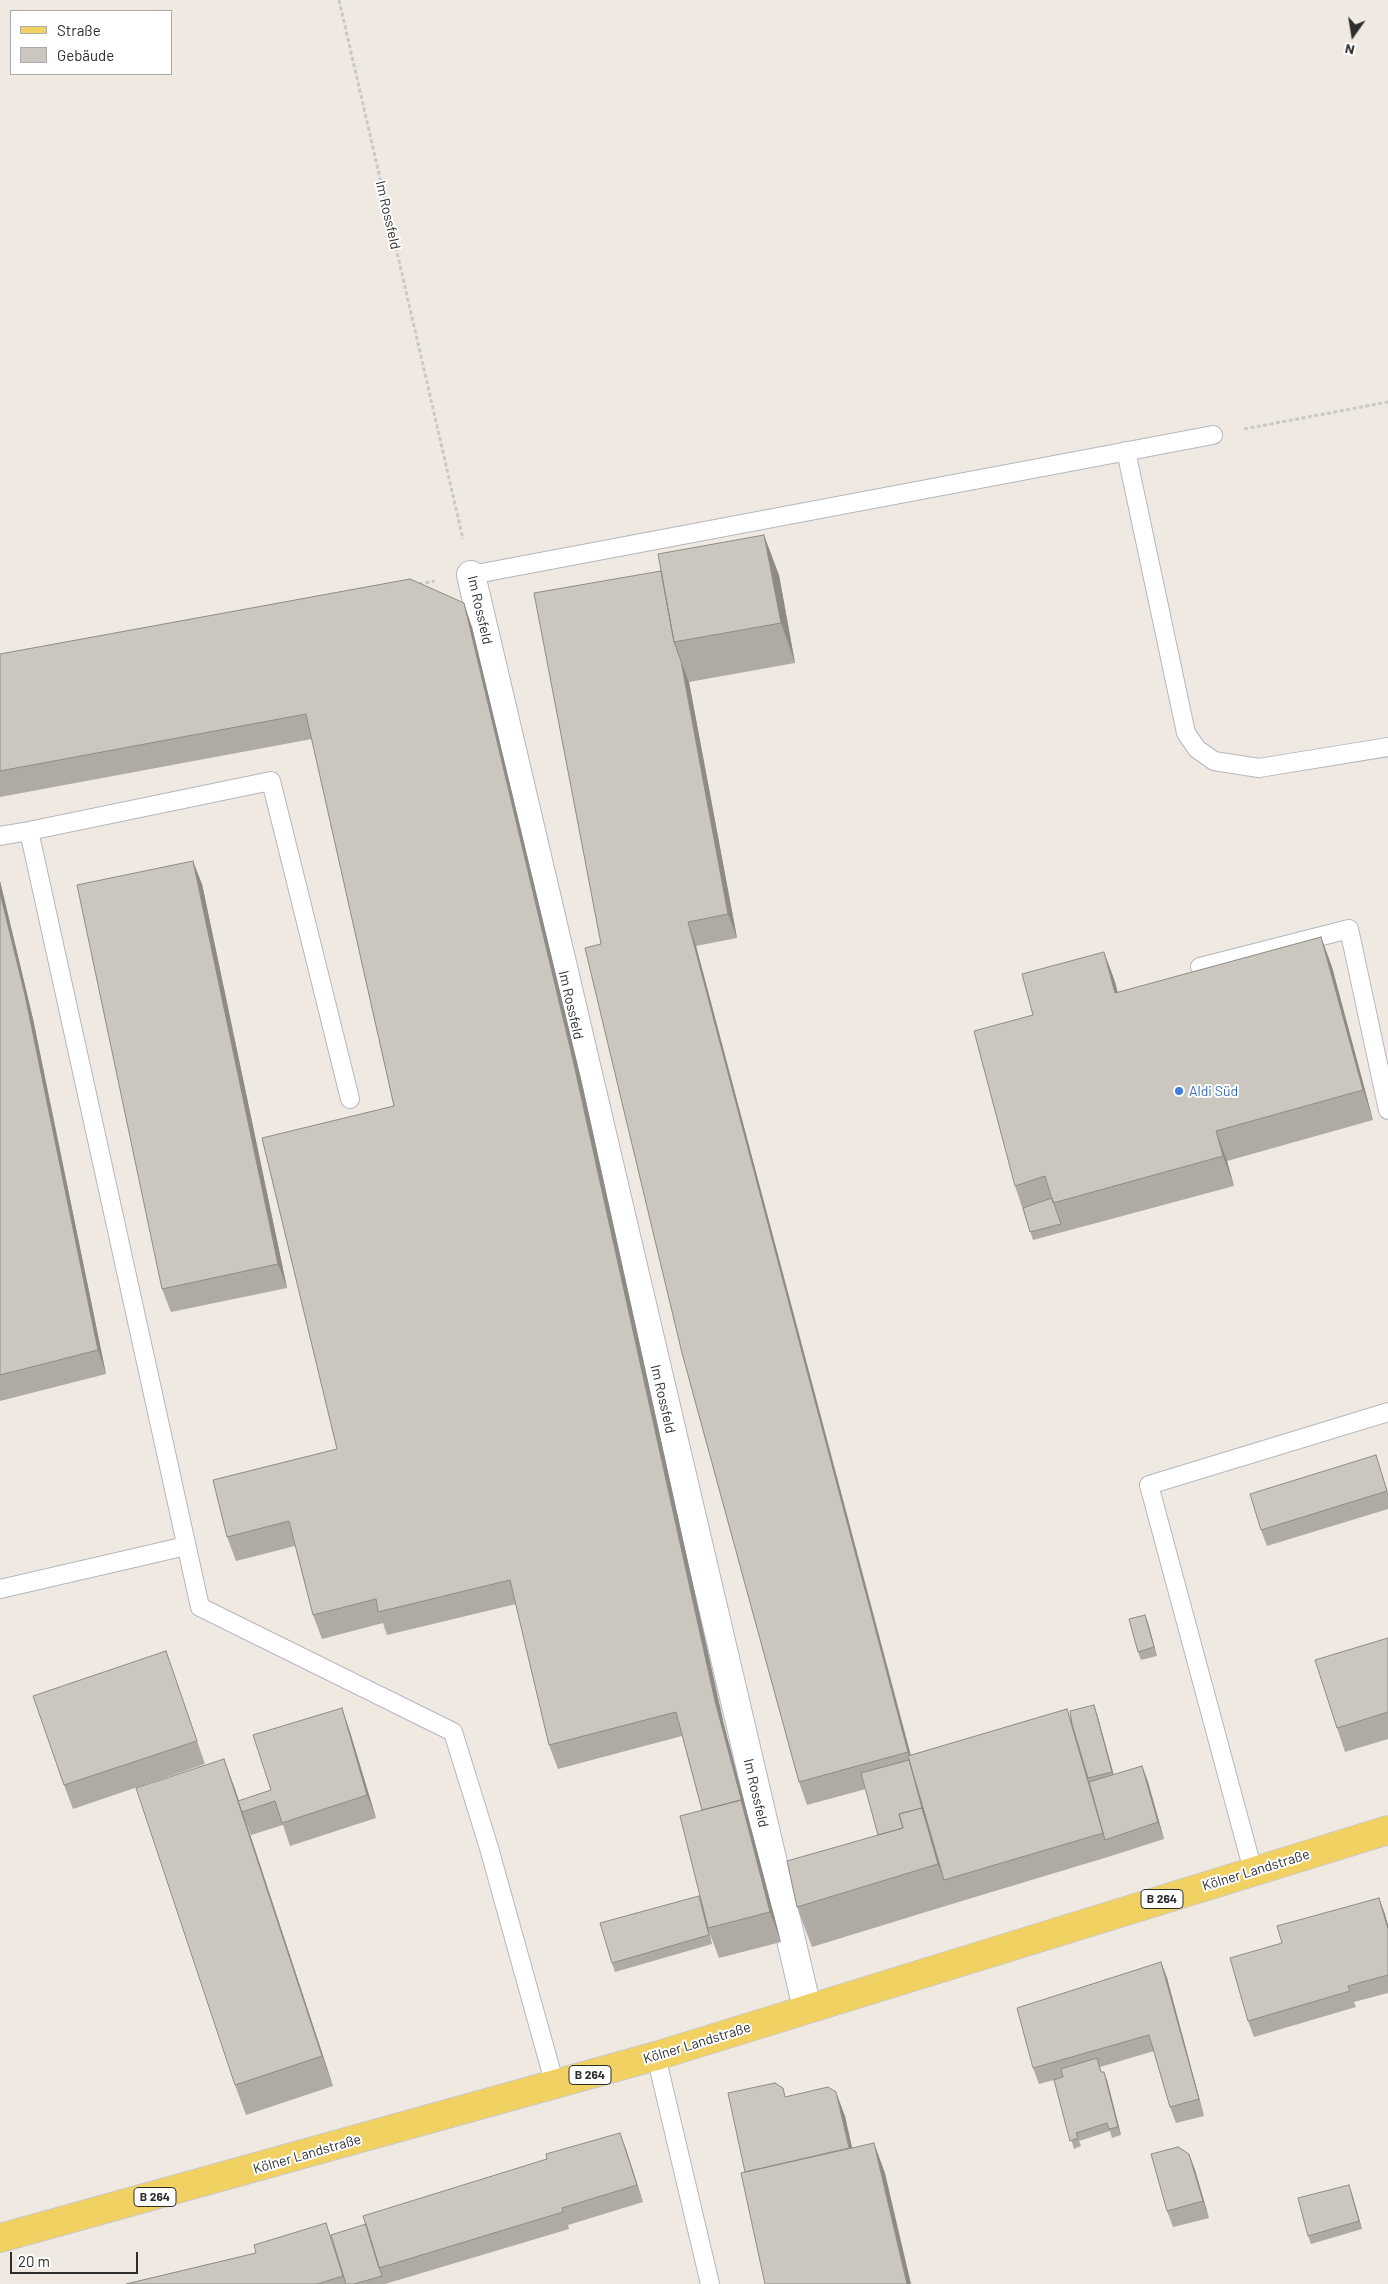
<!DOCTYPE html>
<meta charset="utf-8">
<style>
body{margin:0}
#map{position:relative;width:1388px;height:2284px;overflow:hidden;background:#efe9e1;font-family:Barlow,sans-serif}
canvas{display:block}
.legend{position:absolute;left:10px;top:10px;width:162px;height:65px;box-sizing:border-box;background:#fff;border:1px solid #ababab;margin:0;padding:6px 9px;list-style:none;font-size:15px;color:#2e2e2e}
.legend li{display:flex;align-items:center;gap:10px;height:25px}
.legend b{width:25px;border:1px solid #ababab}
.north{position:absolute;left:1328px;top:10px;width:50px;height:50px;-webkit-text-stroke:4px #fff;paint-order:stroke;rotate:193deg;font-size:14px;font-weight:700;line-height:20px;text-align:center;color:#2e2e2e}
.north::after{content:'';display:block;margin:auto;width:18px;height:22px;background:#2e2e2e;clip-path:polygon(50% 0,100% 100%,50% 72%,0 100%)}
.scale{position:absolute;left:10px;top:2252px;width:128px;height:22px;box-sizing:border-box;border:2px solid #2e2e2e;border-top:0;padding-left:6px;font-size:15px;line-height:18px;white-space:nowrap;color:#2e2e2e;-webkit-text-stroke:4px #fff;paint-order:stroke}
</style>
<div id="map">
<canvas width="1388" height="2284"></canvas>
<ul class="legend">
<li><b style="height:6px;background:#f2d163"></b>Straße</li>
<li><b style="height:14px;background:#cbc7bf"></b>Gebäude</li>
</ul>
<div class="north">N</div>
<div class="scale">20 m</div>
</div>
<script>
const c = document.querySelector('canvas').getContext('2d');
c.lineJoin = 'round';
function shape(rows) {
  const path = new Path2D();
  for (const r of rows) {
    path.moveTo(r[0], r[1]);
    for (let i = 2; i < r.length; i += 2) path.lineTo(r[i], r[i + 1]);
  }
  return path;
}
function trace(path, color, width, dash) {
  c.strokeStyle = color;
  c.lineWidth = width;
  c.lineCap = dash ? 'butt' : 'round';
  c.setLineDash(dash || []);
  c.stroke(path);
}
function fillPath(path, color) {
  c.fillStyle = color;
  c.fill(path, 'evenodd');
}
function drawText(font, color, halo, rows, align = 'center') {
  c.font = font + ' Barlow,sans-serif';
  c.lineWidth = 4;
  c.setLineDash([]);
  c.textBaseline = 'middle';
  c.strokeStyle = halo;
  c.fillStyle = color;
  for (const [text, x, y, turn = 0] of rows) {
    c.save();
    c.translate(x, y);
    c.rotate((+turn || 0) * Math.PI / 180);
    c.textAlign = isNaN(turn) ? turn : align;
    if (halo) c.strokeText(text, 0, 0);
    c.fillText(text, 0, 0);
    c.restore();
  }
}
const path = shape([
 [339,0,463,539],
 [1244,429,1388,402],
 [419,584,435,581]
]);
const service = shape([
 [1126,451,1186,733,1197,749,1214,761,1259,768,1388,747],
 [471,575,1213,435],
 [0,836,29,831],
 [1200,967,1349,929,1388,1110],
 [350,1099,271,781,29,831,200,1607,453,1732,489,1848,555,2085],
 [0,1589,186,1546],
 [1253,1871,1149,1485,1388,1412],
 [656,2056,710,2284]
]);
const minor = shape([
 [471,575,807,2008]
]);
const primary = shape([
 [0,2238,656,2056,1388,1830]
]);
const wall = shape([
 [661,571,779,575,795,663,689,682,737,938,696,946,911,1755,1067,1709,1072,1724,1097,1714,1114,1775,1142,1766,1148,1782,1164,1839,1111,1856,952,1904,812,1947,797,1907,878,1835,866,1789,807,1805,799,1782,601,944],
 [472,627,582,1083,724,1725,781,1942,719,1958,708,1929,712,1944,615,1972,612,1963,699,1896,702,1905,702,1810,682,1736,558,1769,549,1745,516,1604,387,1635,383,1623,322,1639,313,1615,295,1546,236,1561,227,1537,337,1449,394,1106,312,739,0,797,0,654],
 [0,881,33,1019,106,1374,0,1401],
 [202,884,287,1288,171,1312,162,1289],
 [1321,937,1332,967,1373,1120,1227,1161,1234,1186,1033,1240,1015,1186,1033,1015,1104,952,1115,982,1117,993],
 [1381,1471,1388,1493,1388,1509,1267,1546,1261,1530],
 [1145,1615,1148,1623,1157,1656,1141,1660,1138,1652],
 [1388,1638,1388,1739,1345,1752,1337,1728],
 [166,1651,205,1764,73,1809,64,1785],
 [342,1708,350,1732,376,1818,290,1846,283,1825,251,1835,245,1819,333,2086,246,2115,235,2085,224,1759,239,1801,271,1790],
 [1379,1898,1388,1925,1388,1993,1354,2002,1356,2007,1254,2037,1248,2021,1282,1943],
 [1161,1962,1167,1978,1204,2116,1176,2123,1170,2107,1154,2051,1100,2067,1101,2072,1107,2080,1121,2135,1112,2138,1110,2131,1079,2141,1081,2146,1074,2149,1054,2080,1039,2084,1033,2068],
 [626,2149,643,2202,568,2225,569,2229,385,2284,346,2284,331,2235],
 [1189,2154,1195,2170,1209,2218,1173,2227,1167,2211],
 [1352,2194,1362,2229,1311,2244,1308,2236],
 [326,2223,346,2284,126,2284,256,2253]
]);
const shadedWall = shape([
 [764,535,779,575,795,663,781,623],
 [464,603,472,627,582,1083,724,1725,781,1942,770,1912,715,1701],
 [681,661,689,682,737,938,728,914],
 [193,861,202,884,287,1288,278,1264],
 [0,881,33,1019,106,1374,98,1350,0,893],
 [688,922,696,946,916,1776,908,1752],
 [1321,937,1332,967,1373,1120,1363,1090],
 [1104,952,1115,982,1126,1023,1115,993],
 [1216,1131,1227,1161,1234,1186,1223,1156],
 [1145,1615,1148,1623,1157,1656,1154,1647],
 [1094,1705,1097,1714,1115,1780,1112,1772],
 [342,1708,350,1732,376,1818,367,1795],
 [1067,1709,1075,1733,1105,1840,1103,1833],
 [224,1759,235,1789,333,2086,322,2056],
 [909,1760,944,1880,938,1864,922,1808],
 [1142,1766,1148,1782,1164,1839,1158,1822],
 [699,1896,702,1905,712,1944,709,1935],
 [1379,1898,1385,1914,1388,1925,1388,1929],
 [1161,1962,1167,1978,1204,2116,1199,2099],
 [1104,2072,1107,2080,1121,2135,1118,2127],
 [836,2092,845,2116,859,2178,851,2155],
 [620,2133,626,2149,643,2202,637,2185],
 [874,2143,885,2173,911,2284,907,2284],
 [1189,2154,1195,2170,1209,2218,1203,2201],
 [1349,2185,1352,2194,1362,2229,1359,2221]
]);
const building = shape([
 [764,535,781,623,674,642,658,554,764,535],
 [661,571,674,642,681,661,728,914,688,922,908,1752,799,1782,682,1353,585,948,601,944,534,593,661,571],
 [410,579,464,603,573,1060,715,1701,743,1806,741,1800,702,1810,676,1712,549,1745,510,1580,378,1612,376,1599,313,1615,289,1521,227,1537,213,1480,337,1449,262,1138,394,1106,306,714,0,771,0,654,410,579],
 [193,861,278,1264,162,1289,77,885,193,861],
 [0,893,25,995,98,1350,0,1375,0,893],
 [1321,937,1363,1090,1216,1131,1223,1156,1053,1203,1045,1176,1015,1186,974,1031,1033,1015,1022,974,1104,952,1115,993,1321,937],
 [1052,1198,1061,1224,1030,1232,1023,1208,1052,1198],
 [1376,1455,1387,1491,1261,1530,1250,1494,1376,1455],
 [1145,1615,1154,1647,1138,1652,1129,1619,1145,1615],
 [1388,1638,1388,1712,1337,1728,1315,1660,1388,1638],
 [166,1651,197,1741,64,1785,33,1696,166,1651],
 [1094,1705,1112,1772,1088,1778,1072,1724,1070,1711,1094,1705],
 [342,1708,367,1795,282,1823,275,1801,242,1812,238,1801,271,1790,253,1735,342,1708],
 [1067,1709,1103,1833,944,1880,908,1756,1067,1709],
 [224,1759,322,2056,235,2085,136,1788,224,1759],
 [909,1760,924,1815,922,1808,899,1814,903,1828,878,1835,861,1773,909,1760],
 [1142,1766,1158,1822,1105,1840,1089,1782,1142,1766],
 [741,1800,770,1912,708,1928,680,1816,741,1800],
 [922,1808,938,1864,797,1907,787,1861,903,1828,899,1814,922,1808],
 [699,1896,709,1935,612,1963,600,1923,699,1896],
 [1379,1898,1388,1929,1388,1975,1348,1986,1350,1991,1248,2021,1230,1958,1282,1943,1277,1926,1379,1898],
 [1161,1962,1199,2099,1170,2107,1149,2035,1033,2068,1017,2008,1161,1962],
 [1097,2058,1101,2072,1104,2072,1118,2127,1109,2129,1107,2123,1076,2133,1078,2138,1070,2141,1054,2080,1063,2077,1061,2069,1097,2058],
 [775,2083,783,2088,785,2097,828,2087,836,2092,849,2148,745,2172,728,2093,775,2083],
 [620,2133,637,2185,562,2208,563,2212,379,2268,363,2216,547,2159,546,2154,620,2133],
 [874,2143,907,2284,765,2284,741,2173,874,2143],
 [1178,2147,1189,2154,1203,2201,1167,2211,1151,2154,1178,2147],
 [1349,2185,1359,2221,1308,2236,1298,2198,1349,2185],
 [326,2223,343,2276,317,2284,126,2284,256,2253,254,2245,326,2223],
 [366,2224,382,2276,354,2284,346,2284,331,2235,366,2224]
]);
const markers = [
 [1179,1091,5,"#3f7fe0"]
];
const shields = [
 [1162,1899,42],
 [590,2075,42],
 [155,2197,42]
];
const shieldNames = [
 ["B 264",1162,1899],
 ["B 264",590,2075],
 ["B 264",155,2197]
];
const streetNames = [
 ["Im Rossfeld",388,215,77],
 ["Im Rossfeld",480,610,77],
 ["Im Rossfeld",571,1005,77],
 ["Im Rossfeld",663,1399,77],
 ["Im Rossfeld",756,1793,77],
 ["Kölner Landstraße",1256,1870,-17],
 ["Kölner Landstraße",697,2043,-17],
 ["Kölner Landstraße",307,2154,-16]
];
const shopNames = [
 ["Aldi Süd",1189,1091]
];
trace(service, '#b4b7c1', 20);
trace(minor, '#b4b7c1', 30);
trace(primary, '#c9c9c9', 30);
trace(path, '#c9c9c9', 3, [4, 2.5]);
trace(service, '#fff', 18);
trace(minor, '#fff', 28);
trace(primary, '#f2d163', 28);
fillPath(wall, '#afaba4');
fillPath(shadedWall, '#8e8b86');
fillPath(building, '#cbc7bf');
trace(building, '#8e8b86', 1);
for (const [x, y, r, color] of markers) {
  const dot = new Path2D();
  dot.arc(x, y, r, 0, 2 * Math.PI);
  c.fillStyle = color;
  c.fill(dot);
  trace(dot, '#fff', 2);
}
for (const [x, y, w] of shields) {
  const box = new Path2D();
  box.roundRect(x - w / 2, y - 9.5, w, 19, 4);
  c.fillStyle = '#fff';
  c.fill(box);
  trace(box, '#2e2e2e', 1);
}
drawText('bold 12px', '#2e2e2e', null, shieldNames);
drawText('14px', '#2e2e2e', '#fff', streetNames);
drawText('14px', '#366cbe', '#fff', shopNames, 'left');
</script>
